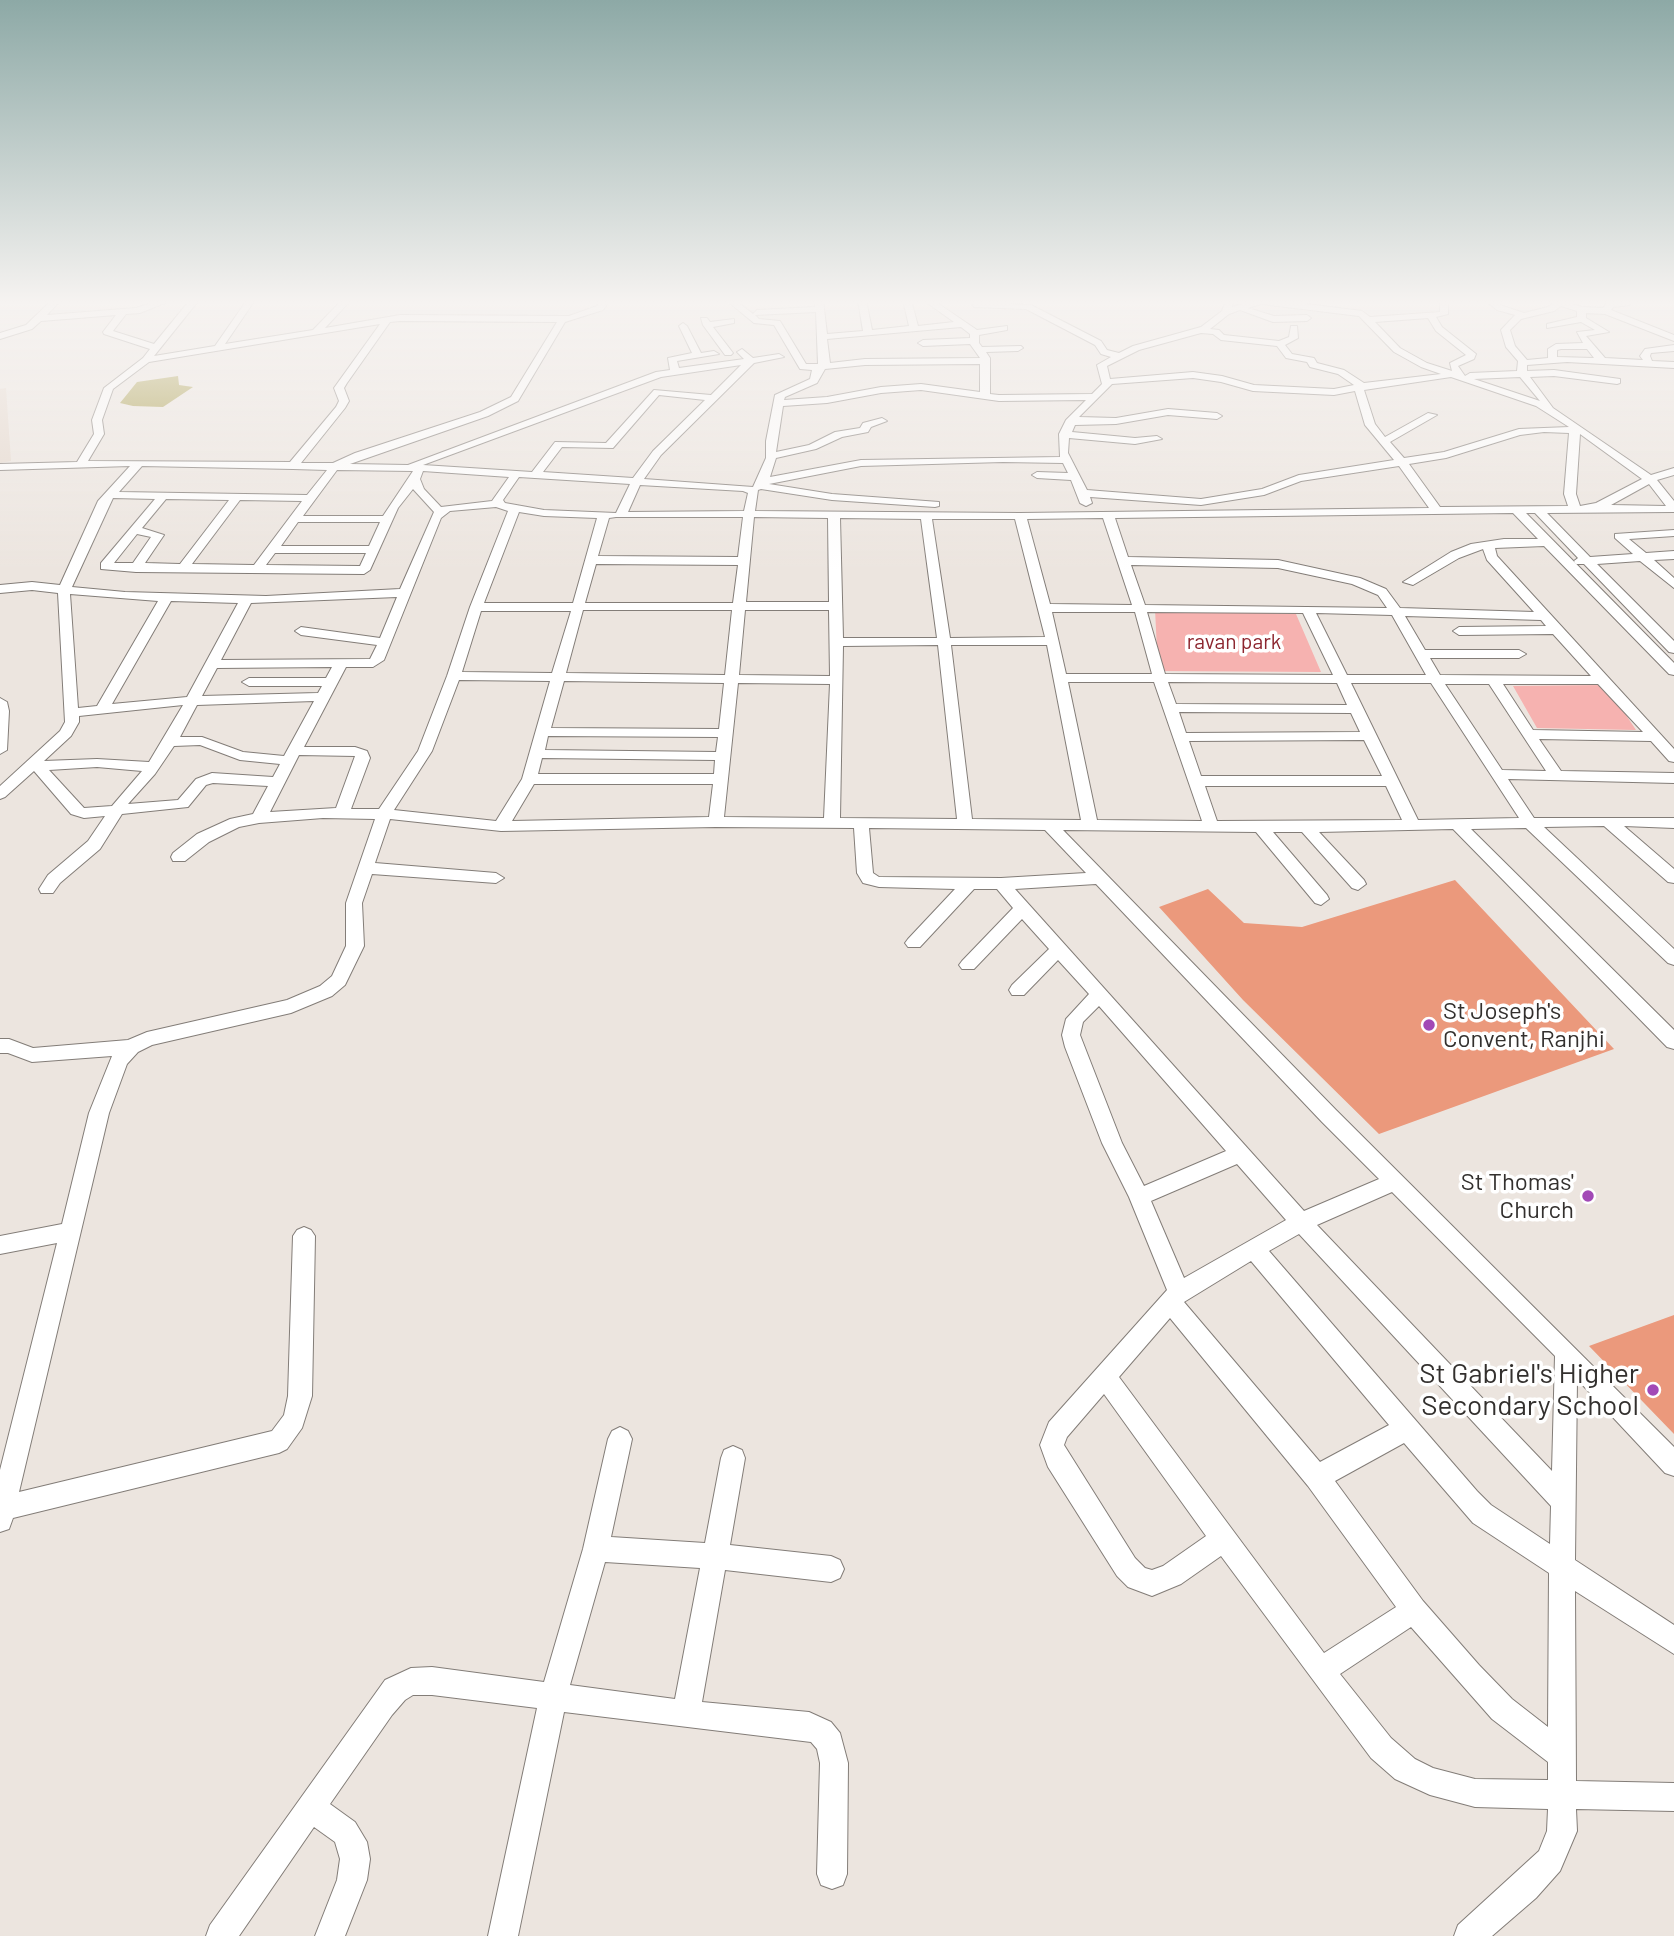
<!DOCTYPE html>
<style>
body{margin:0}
canvas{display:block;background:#ece5df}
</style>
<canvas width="1674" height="1936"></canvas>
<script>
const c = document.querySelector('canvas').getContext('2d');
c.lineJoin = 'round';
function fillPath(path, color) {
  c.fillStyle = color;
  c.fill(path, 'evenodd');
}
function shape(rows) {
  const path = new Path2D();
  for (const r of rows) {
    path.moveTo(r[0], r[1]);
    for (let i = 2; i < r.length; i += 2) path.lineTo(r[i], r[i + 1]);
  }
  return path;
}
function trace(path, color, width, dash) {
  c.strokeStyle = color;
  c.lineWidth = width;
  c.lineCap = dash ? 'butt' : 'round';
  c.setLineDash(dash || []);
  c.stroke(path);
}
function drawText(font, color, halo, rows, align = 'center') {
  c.font = font + ' Barlow,sans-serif';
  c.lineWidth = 7;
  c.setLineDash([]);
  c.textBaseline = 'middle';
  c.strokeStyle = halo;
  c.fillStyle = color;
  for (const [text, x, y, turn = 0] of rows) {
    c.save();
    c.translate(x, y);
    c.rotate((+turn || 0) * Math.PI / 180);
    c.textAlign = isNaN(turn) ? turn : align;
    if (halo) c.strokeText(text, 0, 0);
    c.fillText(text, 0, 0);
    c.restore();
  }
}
const built = shape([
 [6,388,11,461,0,463,0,389]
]);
const green = shape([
 [1155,609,1296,614,1321,672,1158,671],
 [1606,685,1636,730,1537,728,1513,686]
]);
const water = shape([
 [178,376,179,385,193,387,163,407,133,406,120,403,137,382]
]);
const building = shape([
 [1455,880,1614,1049,1379,1134,1243,1000,1159,907,1208,889,1244,923,1302,927],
 [1674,1315,1674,1434,1589,1346]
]);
const minor = shape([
 [52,300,61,300,47,315,136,308,160,300,172,300,140,313,126,314,113,331,154,344,190,300,199,300,154,356,215,346,247,300,255,300,225,344,313,330,342,300,351,300,325,328,400,315,569,316,597,306,602,300,610,300,603,310,565,322,518,401,488,416,350,464,408,465,656,372,670,370,668,358,692,353,679,326,683,323,687,326,701,353,714,351,719,354,677,361,679,368,744,359,737,352,742,349,753,358,779,354,784,357,754,363,661,455,644,479,753,487,766,458,766,441,775,395,810,379,812,370,800,369,774,325,754,323,726,300,735,300,753,314,757,310,815,307,815,300,823,300,827,334,863,331,858,300,866,300,872,330,909,326,903,300,911,300,918,326,954,322,923,300,933,300,977,330,1007,326,1007,330,979,335,979,343,982,347,1021,346,1023,348,1018,351,986,352,990,358,990,394,999,395,1092,394,1102,384,1097,365,1111,357,1101,354,1095,345,1026,309,974,307,971,302,1031,305,1101,341,1107,350,1119,353,1133,346,1201,327,1222,311,1225,303,1229,300,1233,303,1232,307,1255,300,1274,300,1362,311,1370,317,1440,312,1440,303,1444,300,1448,303,1448,314,1436,317,1442,327,1476,354,1474,359,1458,366,1465,376,1470,373,1517,371,1518,361,1506,347,1501,330,1515,315,1497,310,1485,300,1495,300,1503,306,1524,313,1548,307,1554,303,1553,300,1562,300,1582,307,1603,308,1607,303,1630,300,1630,305,1613,307,1611,310,1674,335,1674,341,1605,314,1586,313,1586,318,1609,332,1586,336,1605,358,1643,360,1640,356,1645,349,1674,345,1674,351,1651,353,1650,356,1652,361,1674,362,1674,368,1567,362,1527,365,1527,371,1554,370,1620,379,1620,383,1617,384,1554,376,1530,377,1553,408,1651,475,1674,468,1674,475,1657,480,1674,501,1674,512,1547,513,1590,557,1633,554,1615,538,1615,534,1674,530,1674,536,1629,539,1646,553,1674,551,1674,559,1654,560,1674,578,1674,588,1640,561,1597,564,1674,641,1674,653,1669,652,1584,564,1576,564,1574,561,1578,558,1535,513,1526,513,1674,663,1674,675,1669,674,1544,546,1495,548,1497,556,1674,749,1674,762,1669,761,1651,741,1539,739,1561,771,1674,773,1674,783,1508,779,1534,818,1674,818,1674,828,1624,826,1674,869,1674,883,1668,882,1604,826,1544,827,1674,949,1674,965,1668,963,1526,828,1471,829,1674,1030,1674,1049,1667,1047,1453,829,1319,832,1364,880,1366,884,1358,890,1352,888,1302,832,1273,832,1327,895,1329,899,1321,905,1315,903,1256,832,1063,830,1336,1110,1674,1447,1674,1476,1665,1473,1577,1379,1575,1560,1674,1625,1674,1654,1575,1591,1576,1781,1674,1783,1674,1811,1576,1809,1577,1831,1560,1871,1536,1898,1492,1936,1454,1936,1458,1925,1539,1851,1547,1831,1548,1809,1475,1807,1430,1795,1395,1779,1371,1758,1221,1556,1181,1584,1152,1596,1128,1587,1117,1576,1048,1467,1040,1445,1049,1422,1167,1290,1129,1197,1102,1143,1065,1047,1062,1035,1066,1019,1089,994,1058,960,1024,995,1012,995,1009,990,1012,985,1049,949,1022,919,974,969,962,969,959,965,962,961,1013,908,997,889,974,889,920,947,908,947,905,943,908,939,955,889,879,887,863,883,857,873,854,828,716,827,501,831,390,819,375,863,496,873,504,878,496,883,372,874,362,903,364,946,345,985,332,996,291,1013,152,1045,138,1052,127,1064,109,1113,19,1492,272,1431,284,1415,288,1396,293,1236,297,1230,304,1227,311,1230,315,1236,312,1396,302,1428,287,1449,279,1453,13,1518,9,1529,0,1532,0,1470,57,1243,0,1254,0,1236,62,1224,89,1113,112,1056,32,1062,8,1053,0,1053,0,1039,9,1039,33,1048,128,1040,147,1032,287,1000,320,986,332,976,346,946,346,903,375,819,323,818,259,823,239,827,209,842,185,861,173,861,171,857,173,853,197,834,230,819,253,814,268,786,213,783,206,785,188,807,122,814,100,849,60,883,53,893,41,893,39,889,48,875,88,841,105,816,84,818,71,814,34,771,5,797,0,799,0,786,60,731,65,722,58,593,32,590,0,593,0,585,32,582,60,585,98,501,130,466,0,470,0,464,77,462,94,434,92,420,104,388,143,358,150,349,104,334,103,332,116,315,41,321,32,329,0,339,0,333,26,325,52,300],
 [1261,304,1359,316,1394,352,1421,367,1441,374,1364,383,1344,370,1317,363,1314,358,1292,354,1285,345,1298,338,1297,326,1291,326,1289,337,1279,341,1224,335,1219,330,1210,329,1229,314,1240,310,1273,322,1307,321,1311,318,1307,315,1274,316,1248,308,1261,304],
 [1561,306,1577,311,1577,317,1547,324,1547,328,1581,322,1595,330,1577,332,1583,343,1556,344,1548,349,1548,358,1527,360,1515,346,1510,330,1521,319,1554,311,1561,306],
 [816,312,818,364,806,364,780,321,759,319,755,315,816,312],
 [1428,318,1436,331,1466,355,1450,363,1452,371,1427,363,1400,348,1375,322,1428,318],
 [400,321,557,322,511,397,480,412,355,453,333,463,301,463,345,408,349,401,344,388,347,383,390,322,400,321],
 [380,324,334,388,339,401,336,407,290,462,88,461,104,434,102,420,113,389,149,362,380,324],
 [961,327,970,334,970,338,923,340,918,343,923,346,970,344,980,358,865,359,830,363,827,339,961,327],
 [1201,333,1213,334,1221,340,1277,346,1286,358,1307,362,1310,367,1338,374,1354,385,1334,389,1254,385,1222,376,1193,372,1110,379,1107,366,1139,350,1201,333],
 [1561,349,1587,349,1594,358,1557,357,1557,350,1561,349],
 [980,364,980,392,921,384,881,387,827,397,784,400,785,397,817,383,825,369,865,365,980,364],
 [741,365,711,395,654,390,606,443,555,442,532,472,423,465,661,377,741,365],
 [1451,377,1536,406,1569,427,1519,429,1444,452,1404,458,1390,442,1437,415,1428,413,1385,437,1375,424,1364,390,1451,377],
 [1520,377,1540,401,1474,379,1520,377],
 [1193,378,1221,382,1253,391,1334,395,1355,391,1365,425,1394,460,1299,475,1262,489,1201,499,1087,490,1068,453,1069,438,1135,444,1162,439,1157,436,1135,438,1072,432,1075,425,1116,424,1168,415,1217,419,1222,416,1217,413,1168,409,1116,418,1079,417,1112,384,1193,378],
 [921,390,999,401,1086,400,1066,420,1059,434,1060,457,861,460,770,477,776,458,816,449,842,437,868,432,871,427,887,421,882,418,863,423,860,428,835,432,809,445,776,452,783,406,827,403,881,393,921,390],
 [659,395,705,400,653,451,633,478,543,472,562,447,613,448,659,395],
 [1544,432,1569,433,1564,494,1568,506,1440,507,1409,464,1446,458,1520,435,1544,432],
 [1580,434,1642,479,1596,503,1580,506,1576,494,1580,434],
 [1003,462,1063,463,1068,473,1037,472,1032,475,1037,478,1071,480,1080,503,1086,506,1092,503,1090,497,1201,505,1264,495,1301,481,1399,466,1429,508,1020,513,755,511,758,490,761,489,832,500,935,507,939,506,939,502,832,494,769,484,861,466,1003,462],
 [142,466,293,469,327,470,307,495,119,492,142,466],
 [337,470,413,471,383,516,303,516,337,470],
 [423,471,509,477,492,501,441,507,424,489,420,479,423,471],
 [519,477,630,484,616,513,544,510,505,503,503,500,519,477],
 [1649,484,1666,506,1611,505,1649,484],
 [640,485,743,491,748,493,744,511,628,512,640,485],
 [413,489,434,512,400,589,266,596,125,592,72,587,113,498,155,499,101,563,101,569,136,572,364,574,370,570,398,508,413,489],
 [166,499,229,500,180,564,145,563,164,535,142,528,166,499],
 [240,500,302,501,254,565,192,564,240,500],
 [496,507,508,511,470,607,447,676,418,751,379,809,351,809,370,758,367,751,355,747,304,747,346,667,373,667,384,660,441,518,450,511,496,507],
 [519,512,544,516,597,518,573,603,484,603,519,512],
 [1513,513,1538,539,1504,539,1471,544,1451,552,1403,582,1413,585,1459,558,1483,549,1487,560,1534,612,1400,608,1386,589,1360,578,1278,560,1128,557,1115,518,1513,513],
 [616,517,743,517,738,557,598,556,609,518,616,517],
 [754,517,828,518,829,602,746,602,754,517],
 [840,518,921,519,937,638,843,638,840,518],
 [1103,518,1132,605,1050,604,1027,519,1103,518],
 [932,519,1015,519,1045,637,950,638,932,519],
 [298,522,380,522,369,546,281,546,298,522],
 [137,534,151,537,133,563,114,563,137,534],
 [275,553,366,553,360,566,266,565,275,553],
 [596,564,738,565,733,603,585,603,596,564],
 [1131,565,1278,568,1352,584,1378,595,1387,608,1145,605,1131,565],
 [70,594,158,601,97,706,78,708,70,594],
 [397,597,380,638,301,627,295,631,301,635,377,645,370,659,221,660,251,603,397,597],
 [171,601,238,603,187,697,112,704,171,601],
 [583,610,732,610,725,675,566,673,583,610],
 [745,610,829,610,830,676,739,675,745,610],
 [481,611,571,611,552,673,462,672,481,611],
 [1052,612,1135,612,1152,674,1066,674,1052,612],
 [1147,612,1303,613,1333,675,1165,674,1147,612],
 [1316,613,1392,615,1426,675,1347,675,1316,613],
 [1405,616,1541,620,1546,626,1459,627,1453,631,1459,635,1553,634,1591,676,1440,675,1430,658,1519,658,1526,654,1519,650,1425,650,1405,616],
 [938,645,957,819,840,818,843,646,938,645],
 [951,645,1047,645,1081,820,972,819,951,645],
 [332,667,326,678,249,678,242,682,249,686,322,686,318,693,202,696,217,668,332,667],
 [459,680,550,681,522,779,496,821,394,810,432,751,459,680],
 [564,681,724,683,719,729,551,728,564,681],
 [1068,682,1154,682,1202,821,1097,820,1068,682],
 [1168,682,1337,683,1347,705,1176,704,1168,682],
 [738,683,830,684,824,818,724,817,738,683],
 [1351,683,1431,683,1519,818,1418,820,1351,683],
 [1445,684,1489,684,1546,771,1502,770,1445,684],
 [1503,684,1598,684,1643,732,1533,730,1503,684],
 [314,701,284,756,243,752,202,737,180,737,197,705,314,701],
 [183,705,149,762,97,759,44,761,71,736,79,722,79,716,183,705],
 [1179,712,1351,713,1360,732,1186,733,1179,712],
 [548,736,718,737,716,752,545,750,548,736],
 [1364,740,1382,776,1201,776,1189,741,1364,740],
 [200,745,240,760,280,764,273,777,212,773,196,779,178,800,128,804,155,774,174,746,200,745],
 [299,755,355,756,336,808,270,812,299,755],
 [542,758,715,760,714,774,538,774,542,758],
 [97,767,142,771,112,806,84,808,49,770,97,767],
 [534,784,713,784,709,817,512,821,534,784],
 [1205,786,1386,786,1402,820,1217,821,1205,786],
 [869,828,1045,830,1086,873,1001,878,879,877,873,873,869,828],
 [1096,884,1322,1122,1379,1179,1304,1211,1015,889,1096,884],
 [1099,1006,1226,1151,1144,1186,1122,1143,1080,1035,1083,1022,1099,1006],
 [1237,1164,1286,1220,1184,1278,1151,1201,1237,1164],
 [1392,1192,1555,1356,1552,1471,1317,1225,1392,1192],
 [1299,1234,1551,1506,1550,1544,1491,1505,1477,1491,1269,1251,1299,1234],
 [1251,1261,1389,1425,1320,1462,1184,1302,1251,1261],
 [1170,1318,1308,1486,1396,1607,1324,1653,1119,1377,1170,1318],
 [1104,1394,1206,1536,1163,1566,1152,1570,1145,1568,1135,1558,1064,1445,1067,1437,1104,1394],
 [1404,1443,1473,1523,1549,1573,1548,1727,1512,1699,1479,1665,1423,1601,1335,1481,1404,1443],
 [1411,1627,1492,1719,1548,1762,1548,1780,1475,1779,1433,1768,1415,1759,1391,1738,1340,1674,1411,1627],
 [701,318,707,318,710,322,734,319,734,323,713,327,733,353,731,355,725,355,703,325,701,318],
 [0,698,7,702,9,711,7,750,0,754,0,698],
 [620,1427,628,1431,632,1439,611,1537,705,1543,721,1458,724,1450,733,1446,742,1450,745,1458,730,1545,831,1556,840,1560,844,1569,840,1578,831,1582,725,1570,702,1702,809,1712,831,1722,840,1733,848,1763,847,1874,843,1885,832,1889,821,1885,817,1874,820,1763,817,1749,811,1742,564,1712,518,1936,488,1936,537,1708,432,1695,413,1695,405,1700,392,1715,330,1804,355,1822,367,1842,370,1859,367,1880,345,1936,315,1936,337,1880,340,1859,335,1842,314,1827,239,1936,206,1936,210,1925,385,1680,411,1668,432,1667,544,1682,583,1549,608,1439,612,1431,620,1427],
 [605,1562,700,1568,675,1699,570,1685,605,1562]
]);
const markers = [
 [1429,1025,7,"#a249b6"],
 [1588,1196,7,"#a249b6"],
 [1653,1390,7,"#a249b6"]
];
const farParknames = [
 ["ravan park",1234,642]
];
const poiNames = [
 ["St Joseph's",1443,1011],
 ["Convent, Ranjhi",1443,1039],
 ["St Thomas'",1574,1182,"right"],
 ["Church",1574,1210,"right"]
];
const nearPoinames = [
 ["St Gabriel's Higher",1639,1374],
 ["Secondary School",1639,1406]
];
fillPath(built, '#e5d8cd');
fillPath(green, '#f6b2b0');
fillPath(water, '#a59943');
fillPath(building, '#eb997c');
trace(minor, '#837d78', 2);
fillPath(minor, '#fff');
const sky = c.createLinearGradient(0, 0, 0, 571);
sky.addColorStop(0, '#8da9a6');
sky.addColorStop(0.53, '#f6f3f1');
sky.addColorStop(1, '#f6f3f100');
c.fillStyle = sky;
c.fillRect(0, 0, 1674, 571);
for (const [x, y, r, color] of markers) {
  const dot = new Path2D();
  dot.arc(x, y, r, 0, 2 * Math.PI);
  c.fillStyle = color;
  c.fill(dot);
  trace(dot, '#fff', 2.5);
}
drawText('21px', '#8d262f', '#fff', farParknames);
drawText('24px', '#33302e', '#fff', poiNames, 'left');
drawText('28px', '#33302e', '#fff', nearPoinames, 'right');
</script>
